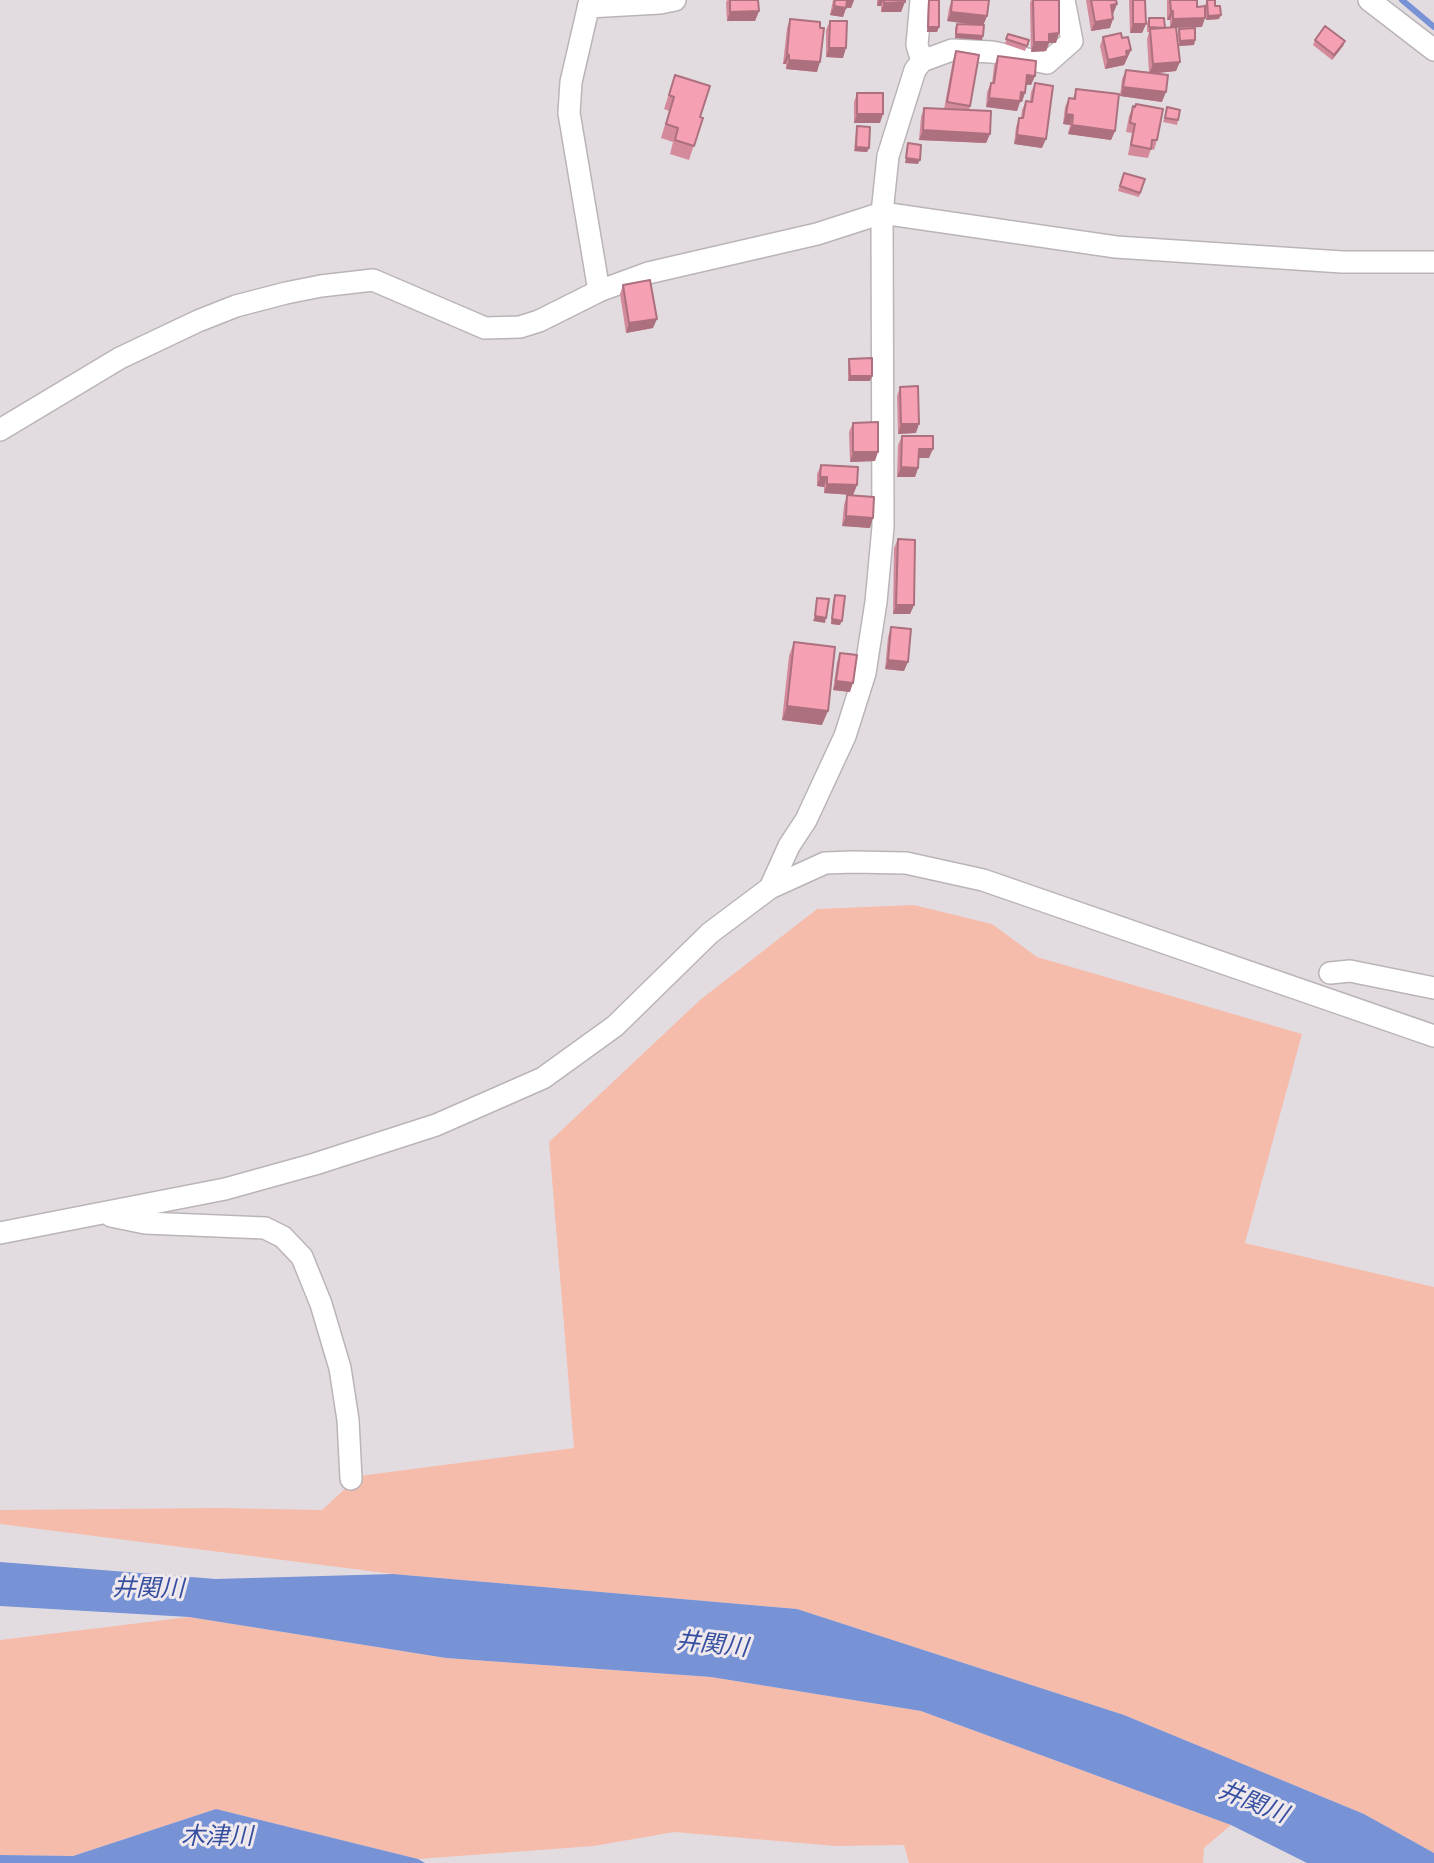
<!DOCTYPE html>
<meta charset="utf-8">
<style>
body{margin:0}
canvas{display:block;background:#e2dce1}
</style>
<canvas width="1434" height="1863"></canvas>
<script>
const c = document.querySelector('canvas').getContext('2d');
c.lineJoin = 'round';
function fillPath(path, color) {
  c.fillStyle = color;
  c.fill(path, 'evenodd');
}
function shape(rows) {
  const path = new Path2D();
  for (const r of rows) {
    path.moveTo(r[0], r[1]);
    for (let i = 2; i < r.length; i += 2) path.lineTo(r[i], r[i + 1]);
  }
  return path;
}
function trace(path, color, width, dash) {
  c.strokeStyle = color;
  c.lineWidth = width;
  c.lineCap = dash ? 'butt' : 'round';
  c.setLineDash(dash || []);
  c.stroke(path);
}
function drawText(font, color, halo, rows, align = 'center') {
  c.font = font + ' "PT Sans","Noto Sans JP",sans-serif';
  c.lineWidth = 6;
  c.setLineDash([]);
  c.textBaseline = 'middle';
  c.strokeStyle = halo;
  c.fillStyle = color;
  for (const [text, x, y, turn = 0] of rows) {
    c.save();
    c.translate(x, y);
    c.rotate((+turn || 0) * Math.PI / 180);
    c.textAlign = isNaN(turn) ? turn : align;
    if (halo) c.strokeText(text, 0, 0);
    c.fillText(text, 0, 0);
    c.restore();
  }
}
const green = shape([
 [914,905,992,924,1037,957,1302,1034,1245,1243,1434,1287,1434,1853,1364,1814,1124,1715,797,1609,393,1574,0,1524,0,1510,221,1508,322,1510,359,1476,574,1448,549,1142,700,1000,817,909],
 [189,1617,446,1658,711,1677,921,1711,1231,1825,1204,1848,1203,1863,909,1863,904,1845,836,1846,674,1832,594,1846,418,1859,216,1809,73,1856,0,1855,0,1640]
]);
const water = shape([
 [0,1562,216,1579,393,1574,797,1609,1124,1715,1364,1814,1434,1853,1434,1863,1307,1863,1231,1825,921,1711,711,1677,446,1658,189,1617,0,1606],
 [216,1809,418,1859,425,1863,0,1863,0,1855,73,1856]
]);
const stream = shape([
 [1402,0,1434,27]
]);
const minor = shape([
 [590,0,571,82,569,113,599,291],
 [921,0,917,45,922,61],
 [1369,0,1434,50],
 [588,7,660,3,675,0],
 [0,430,120,358,198,321,236,306,286,293,321,286,373,280,485,328,520,327,539,321,599,291,648,273,817,234,882,213,1116,247,1342,262,1434,262],
 [770,888,825,863,853,862,906,863,983,880,1434,1036],
 [1330,973,1350,971,1434,988],
 [111,1216,145,1223,265,1228,283,1237,302,1257,321,1304,340,1368,348,1420,351,1479],
 [0,1233,225,1189,315,1164,436,1125,543,1078,615,1026,710,933,770,888,789,846,806,820,845,736,865,673,876,602,883,527,882,213,888,156,915,70,922,61,952,50,992,52,1047,63,1072,41,1064,0]
]);
const wall = shape([
 [727,0,758,0,759,11,755,21,727,21,726,3],
 [833,0,854,0,851,8,846,8,843,17,830,15],
 [877,0,905,0,901,12,881,12,881,6,877,6],
 [928,0,939,0,939,27,937,32,927,32],
 [952,0,987,16,983,25,982,40,955,38,955,28,957,24,978,25,947,21,949,8],
 [1031,0,1059,0,1056,43,1049,43,1046,51,1031,52,1030,3],
 [1086,0,1116,0,1117,4,1113,14,1112,14,1110,28,1091,31],
 [1129,0,1145,0,1146,24,1142,33,1130,33],
 [1167,0,1197,0,1197,7,1202,27,1177,28,1176,71,1155,73,1162,102,1120,96,1122,79,1126,70,1149,72,1147,39,1149,32,1147,32,1147,23,1149,18,1164,28,1170,28,1170,20,1167,20],
 [1207,0,1215,6,1219,19,1206,20,1205,5],
 [790,19,817,72,786,69,786,64,783,64,787,28],
 [830,21,843,58,826,57,826,30],
 [1179,29,1195,40,1194,45,1179,46,1178,34],
 [1008,34,1029,40,1025,51,1005,44],
 [1103,37,1122,38,1131,50,1124,65,1105,69,1100,46],
 [1315,40,1345,41,1343,46,1332,60,1313,45],
 [956,51,970,106,969,110,990,134,986,143,919,140,921,117,924,108,944,109,953,60],
 [998,56,1035,76,1031,85,1026,85,1022,102,1020,102,1017,111,986,107,987,92,991,83,992,83,994,66],
 [675,75,700,117,703,118,689,160,670,154,673,142,661,138,669,111,664,109],
 [1035,83,1042,148,1014,144,1016,127,1019,118,1021,118,1022,110,1026,101,1030,102,1031,92],
 [1076,89,1115,131,1111,140,1068,134,1070,125,1063,124,1065,107,1069,98,1073,98],
 [857,93,880,123,854,123,854,102],
 [1133,106,1157,140,1154,150,1151,149,1148,158,1128,155,1132,133,1126,132,1129,116],
 [1167,107,1178,120,1177,125,1163,122],
 [857,126,869,148,867,152,854,151,856,131],
 [1124,173,1145,179,1139,197,1118,191],
 [623,285,653,328,626,333,620,294],
 [849,359,870,381,848,381,848,364],
 [900,387,916,433,898,434,897,396],
 [853,423,875,461,850,462,849,432],
 [902,436,929,458,919,458,918,468,915,477,897,477,898,445],
 [821,465,857,485,853,495,824,493,824,487,817,486,817,474],
 [847,495,870,528,842,526,844,505],
 [898,539,914,605,910,614,893,614,894,548],
 [835,595,840,625,831,624,833,600],
 [891,627,904,671,885,669,888,637],
 [794,642,822,725,782,720,789,656],
 [840,653,850,692,833,690,837,662]
]);
const shadedWall = shape([
 [847,0,854,0,851,8,844,7],
 [879,0,883,0,881,6,877,6],
 [905,2,901,12,881,12,884,3],
 [1117,4,1113,14,1107,15,1111,5],
 [834,6,846,8,843,17,830,15],
 [759,11,755,21,727,21,730,12],
 [1171,11,1173,11,1170,20,1167,20],
 [951,12,987,16,983,26,947,21],
 [1221,15,1219,19,1206,20,1208,16],
 [1205,18,1202,27,1170,28,1173,19],
 [1113,19,1110,28,1091,31,1095,22],
 [1133,24,1146,24,1142,33,1130,33],
 [928,27,939,27,937,32,927,32],
 [1059,33,1056,43,1049,43,1046,51,1031,52,1034,42,1049,34],
 [956,34,983,36,982,40,955,38],
 [1195,40,1194,45,1179,46,1180,41],
 [1345,41,1343,46,1332,60,1334,55],
 [829,48,846,48,843,58,826,57],
 [1131,50,1124,65,1105,69,1108,60],
 [787,54,789,55,786,64,783,64],
 [789,60,820,62,817,72,786,69],
 [1180,62,1176,71,1149,74,1153,64],
 [1027,75,1035,76,1031,85,1024,84],
 [1123,87,1166,92,1162,102,1120,96],
 [1021,92,1025,93,1022,102,1020,102,1017,111,986,107,989,98],
 [857,114,883,114,880,123,854,123],
 [1066,114,1073,115,1070,125,1063,124],
 [1072,125,1115,131,1111,140,1068,134],
 [923,130,990,134,986,143,919,140],
 [1017,135,1046,139,1042,148,1014,144],
 [856,147,869,148,867,152,854,151],
 [906,158,920,160,918,164,905,163],
 [657,319,653,328,626,333,629,323],
 [850,376,872,376,870,381,848,381],
 [901,424,919,424,916,433,898,434],
 [919,449,933,449,929,458,915,458],
 [853,452,878,452,875,461,850,462],
 [901,467,918,468,915,477,897,477],
 [820,477,827,477,824,487,817,486],
 [827,484,857,485,853,495,824,493],
 [846,516,873,518,870,528,842,526],
 [896,605,914,605,910,614,893,614],
 [815,616,826,618,825,623,813,621],
 [832,619,842,621,840,625,831,624],
 [888,660,908,662,904,671,885,669],
 [836,681,853,683,850,692,833,690],
 [787,706,828,711,822,725,782,720]
]);
const building = shape([
 [730,0,758,0,759,11,730,12,730,0],
 [835,0,847,0,846,8,834,6,835,0],
 [884,0,905,0,905,2,884,3,884,0],
 [929,0,939,0,939,27,928,27,929,0],
 [952,0,989,0,987,16,951,12,952,0],
 [1033,0,1059,0,1059,33,1049,34,1049,42,1034,42,1033,0],
 [1091,0,1116,0,1117,4,1111,5,1113,19,1095,22,1091,0],
 [1133,0,1145,0,1146,24,1133,24,1133,0],
 [1170,0,1197,0,1197,7,1205,6,1205,18,1173,19,1173,11,1171,11,1170,0],
 [1207,0,1215,0,1215,6,1220,6,1221,15,1208,16,1207,0],
 [1149,18,1164,18,1165,28,1149,27,1149,18],
 [790,19,820,22,820,28,824,28,820,62,789,60,789,55,787,54,790,19],
 [830,21,847,21,846,48,829,48,830,21],
 [957,24,984,25,983,36,956,34,957,24],
 [1325,26,1345,41,1334,55,1315,40,1325,26],
 [1176,27,1180,62,1153,64,1150,29,1176,27],
 [1195,28,1195,40,1180,41,1179,29,1195,28],
 [1121,33,1122,38,1128,37,1131,50,1126,51,1127,56,1108,60,1103,37,1121,33],
 [1008,34,1029,40,1027,46,1006,39,1008,34],
 [956,51,979,55,970,106,947,102,956,51],
 [998,56,1036,61,1035,76,1027,75,1025,93,1021,92,1020,101,989,98,991,83,994,83,998,56],
 [1126,70,1168,75,1166,92,1123,87,1126,70],
 [675,75,710,86,700,117,703,118,694,146,675,140,678,128,666,124,674,97,669,95,675,75],
 [1035,83,1053,86,1046,139,1017,135,1019,118,1023,118,1026,101,1032,102,1035,83],
 [1076,89,1119,94,1115,131,1072,125,1073,115,1066,114,1069,98,1075,99,1076,89],
 [857,93,883,93,883,114,857,114,857,93],
 [1136,104,1163,109,1157,140,1152,140,1151,149,1131,145,1135,124,1130,123,1133,106,1135,107,1136,104],
 [1167,107,1180,110,1178,120,1165,118,1167,107],
 [924,108,991,111,990,134,923,130,924,108],
 [857,126,870,127,869,148,856,147,857,126],
 [908,143,921,145,920,160,906,158,908,143],
 [1124,173,1145,179,1140,193,1120,186,1124,173],
 [650,280,657,319,629,323,623,285,650,280],
 [872,358,872,376,850,376,849,359,872,358],
 [918,386,919,424,901,424,900,387,918,386],
 [878,422,878,452,853,452,853,423,878,422],
 [902,436,933,436,933,449,919,449,918,468,901,467,902,436],
 [821,465,858,467,857,485,827,484,827,477,820,477,821,465],
 [847,495,874,497,873,518,846,516,847,495],
 [898,539,915,540,914,605,896,605,898,539],
 [835,595,845,596,842,621,832,619,835,595],
 [817,598,829,599,826,618,815,616,817,598],
 [891,627,911,629,908,662,888,660,891,627],
 [794,642,835,647,828,711,787,706,794,642],
 [840,653,857,655,853,683,836,681,840,653]
]);
const waterNames = [
 ["井関川",148,1589,1],
 ["井関川",712,1645,6],
 ["井関川",1253,1803,22],
 ["木津川",217,1837]
];
fillPath(green, '#f6bcab');
fillPath(water, '#7892d6');
trace(stream, '#7892d6', 6);
trace(minor, '#bab4b9', 24);
trace(minor, '#fff', 21);
fillPath(wall, '#d48a9b');
fillPath(shadedWall, '#ac707e');
fillPath(building, '#f6a0b4');
trace(building, '#ac707e', 2);
drawText('italic 24px', '#354ea0', '#efe9ee', waterNames);
</script>
